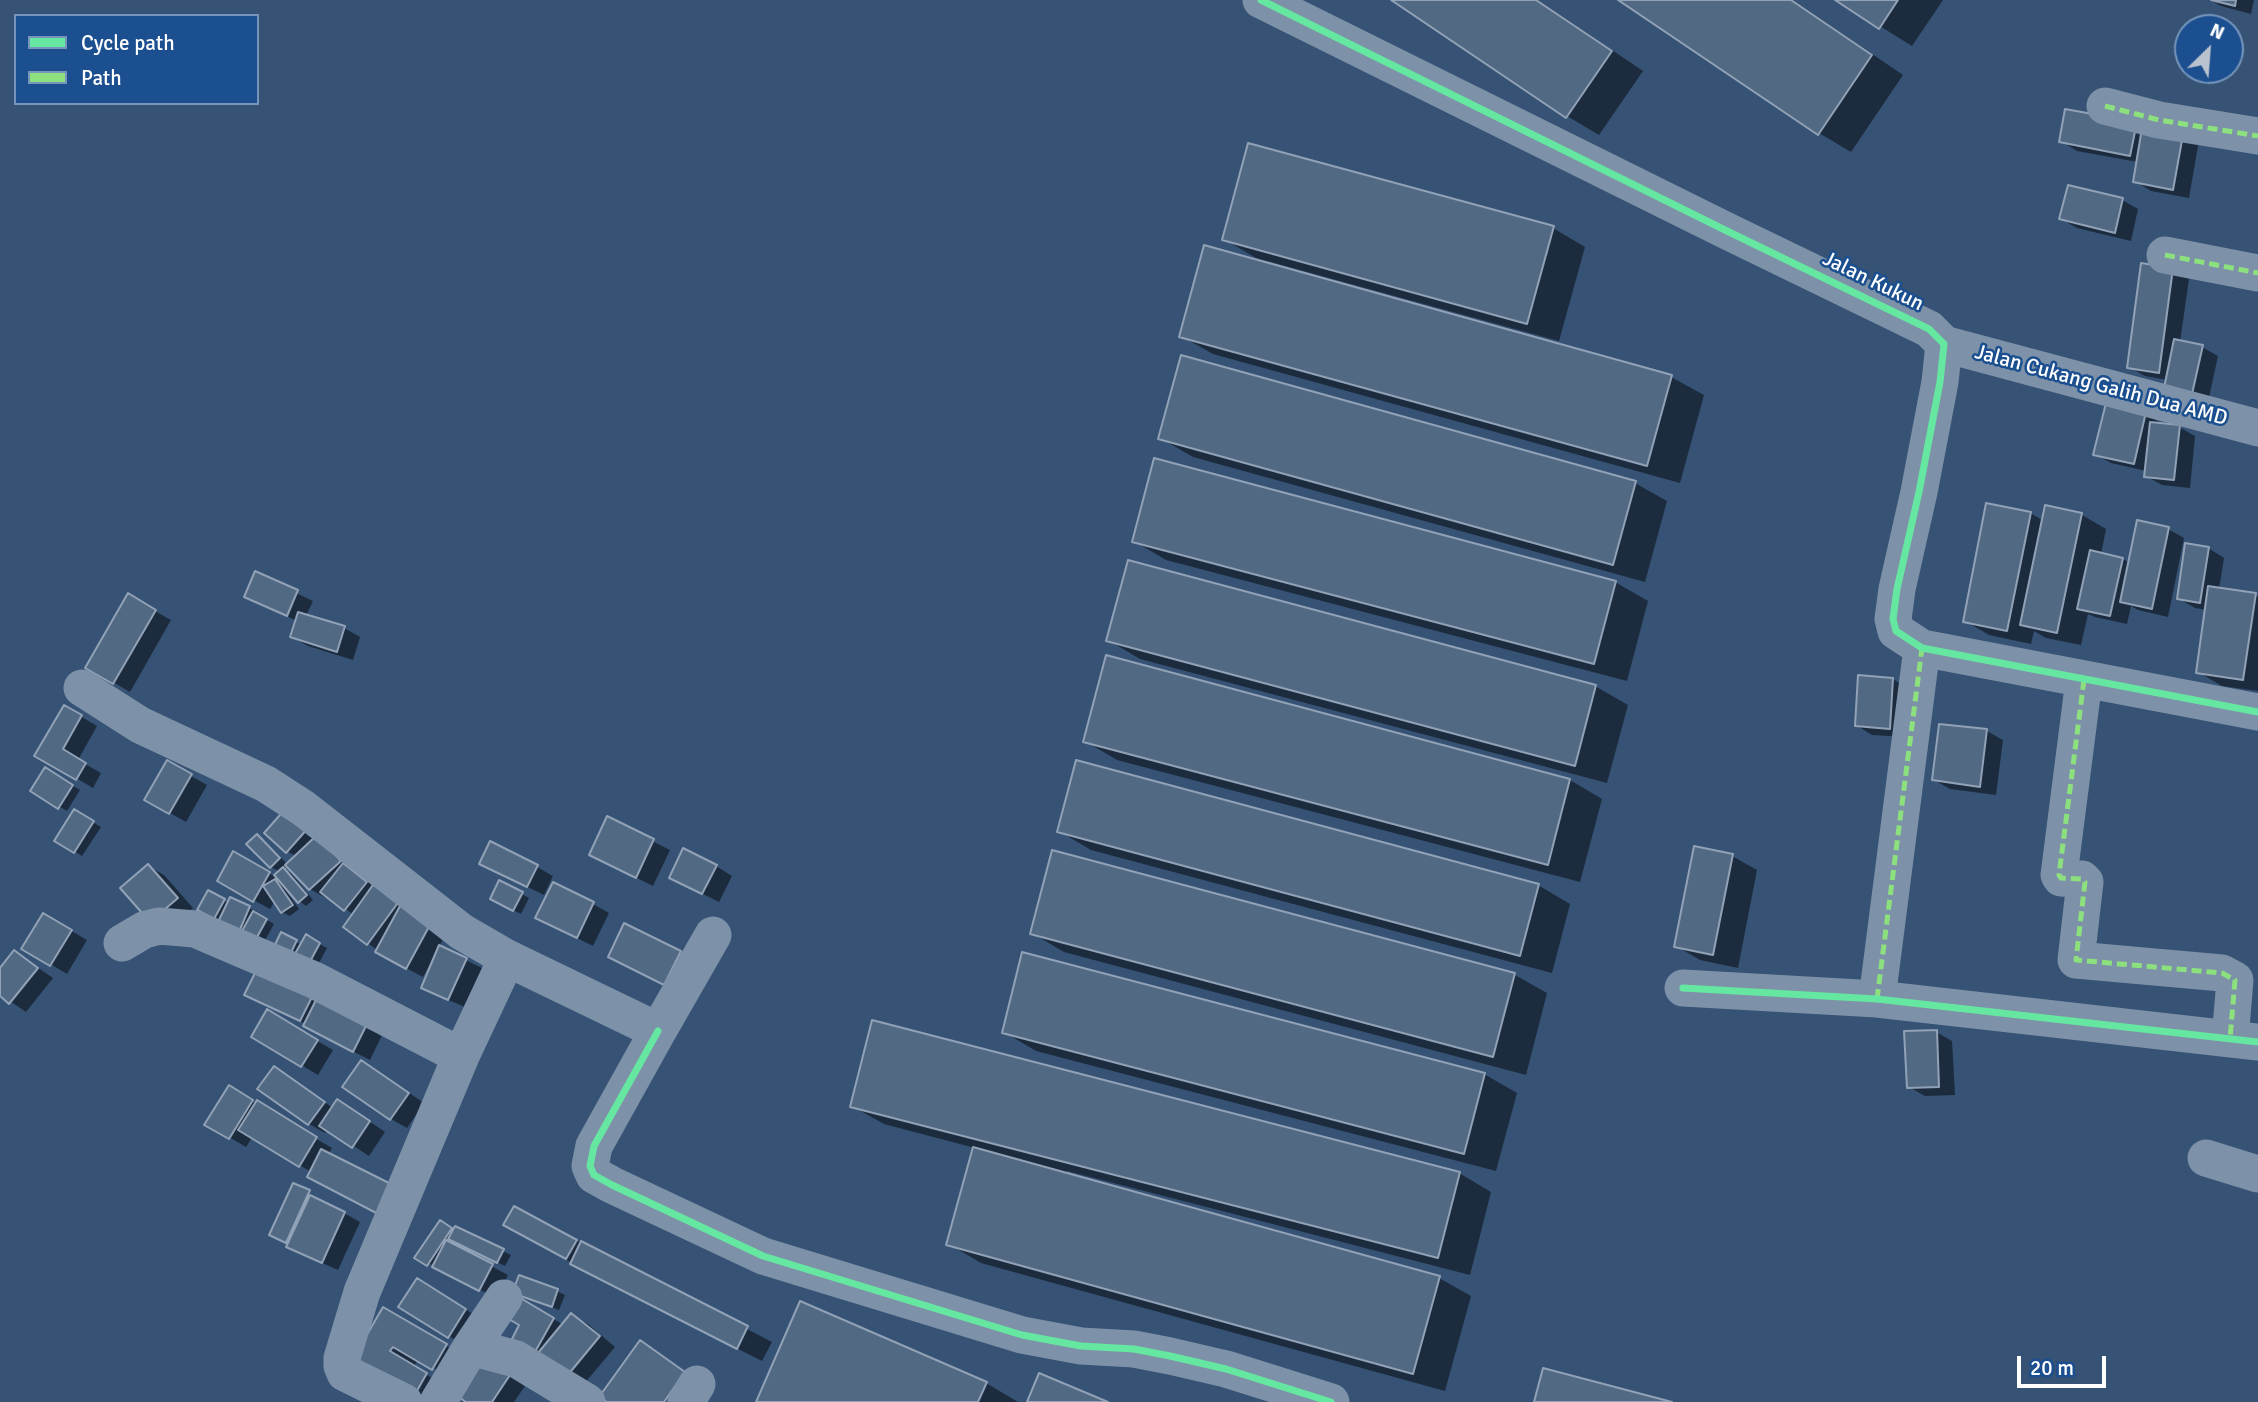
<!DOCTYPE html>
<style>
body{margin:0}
#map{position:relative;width:2258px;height:1402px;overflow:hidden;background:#365274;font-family:Signika,sans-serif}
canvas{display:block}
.legend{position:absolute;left:14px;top:14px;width:245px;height:91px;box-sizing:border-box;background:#1b4f8f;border:2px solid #7695bc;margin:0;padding:9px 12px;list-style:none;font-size:21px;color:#fff}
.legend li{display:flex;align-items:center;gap:14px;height:35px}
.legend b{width:35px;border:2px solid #7695bc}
.north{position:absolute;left:2174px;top:14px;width:70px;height:70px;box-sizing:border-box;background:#1b4f8f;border:2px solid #7695bc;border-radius:50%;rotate:25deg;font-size:19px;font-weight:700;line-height:28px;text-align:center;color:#fff}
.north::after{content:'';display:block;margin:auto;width:24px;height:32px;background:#b9c2ce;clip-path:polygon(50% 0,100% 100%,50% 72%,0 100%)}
.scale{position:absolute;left:2017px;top:1356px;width:89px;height:32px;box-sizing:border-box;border:4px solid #fff;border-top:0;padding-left:9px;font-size:21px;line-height:24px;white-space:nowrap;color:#fff;-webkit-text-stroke:5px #1b4f8f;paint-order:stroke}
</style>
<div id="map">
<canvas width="2258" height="1402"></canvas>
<ul class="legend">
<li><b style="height:9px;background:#66e7a1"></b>Cycle path</li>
<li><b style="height:9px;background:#8de07e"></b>Path</li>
</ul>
<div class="north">N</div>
<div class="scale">20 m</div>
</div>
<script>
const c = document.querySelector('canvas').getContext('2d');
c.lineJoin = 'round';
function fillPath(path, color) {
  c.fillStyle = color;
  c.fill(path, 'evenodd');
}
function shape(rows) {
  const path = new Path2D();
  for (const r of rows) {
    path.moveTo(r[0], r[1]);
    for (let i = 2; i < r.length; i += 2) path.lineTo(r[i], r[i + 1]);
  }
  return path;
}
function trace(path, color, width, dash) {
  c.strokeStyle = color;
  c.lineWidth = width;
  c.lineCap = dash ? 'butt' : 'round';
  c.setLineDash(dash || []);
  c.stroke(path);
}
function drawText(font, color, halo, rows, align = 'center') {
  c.font = font + ' Signika,sans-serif';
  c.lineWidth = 5;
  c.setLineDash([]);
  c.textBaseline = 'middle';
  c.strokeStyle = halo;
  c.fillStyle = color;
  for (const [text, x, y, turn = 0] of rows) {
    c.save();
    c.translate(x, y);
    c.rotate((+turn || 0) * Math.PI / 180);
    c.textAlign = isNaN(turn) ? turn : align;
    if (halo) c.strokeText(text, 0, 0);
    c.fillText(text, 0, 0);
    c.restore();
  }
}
const shadow = shape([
 [1394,0,1538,0,1643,71,1599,135,1567,116],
 [1621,0,1793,0,1903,75,1851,152,1819,133],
 [1838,0,1943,0,1912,46],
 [2210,0,2254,0,2251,14,2221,6],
 [2066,111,2199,140,2189,198,2151,191,2135,181,2138,162,2077,151,2061,141],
 [2122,200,2138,209,2131,241,2077,228,2061,219],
 [1553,228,1585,247,1559,341,1256,258,1224,239],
 [2173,269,2189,279,2180,342,2202,347,2218,356,2208,402,2167,380,2145,376,2129,367],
 [1181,336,1671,377,1704,395,1680,483,1213,354],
 [2145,414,2161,423,2179,427,2195,436,2190,488,2162,485,2146,476,2146,471,2111,463,2095,454],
 [1160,438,1635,483,1667,501,1645,582,1193,457],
 [2046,507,2082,515,2106,529,2101,554,2123,559,2130,563,2168,529,2184,538,2168,617,2138,610,2131,606,2127,624,2095,617,2088,614,2081,645,2046,638,2034,631,2031,644,1989,635,1965,621,2030,513,2044,521],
 [1134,541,1615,582,1648,601,1627,681,1166,560],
 [2208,548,2224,558,2219,589,2258,596,2258,691,2222,686,2198,672,2207,610,2195,608,2179,599],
 [256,574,313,601,306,616,344,628,360,637,353,660,308,646,292,637,297,621,246,596],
 [128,596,171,620,130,692,87,667],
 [1108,640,1595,686,1628,705,1607,783,1140,659],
 [1893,679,1909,689,1906,737,1872,735,1856,725],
 [65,707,97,726,78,760,101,773,93,788,37,755],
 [1987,731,2003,740,1996,795,1950,789,1934,780],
 [1085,741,1570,780,1602,799,1580,882,1117,760],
 [168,763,207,785,186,822,147,800],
 [45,769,80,790,67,811,32,790],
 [287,809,446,933,439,947,482,968,465,1007,439,996,436,957,434,956,423,977,393,961,345,927,354,915,328,896,326,898,310,889,286,864,281,868,291,873,313,900,306,906,299,901,286,886,284,888,299,909,290,916,282,912,275,901,270,909,219,881,234,854,274,876,280,872,271,867,257,836,264,840,288,865,297,857,287,851],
 [74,811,101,827,82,856,57,840],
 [608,819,670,850,653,886,607,863],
 [1059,831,1538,885,1570,904,1552,973,1091,850],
 [1732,856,1757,870,1738,968,1700,960,1676,946],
 [148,866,164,875,193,908,168,930],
 [716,866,732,876,719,902,687,886],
 [537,867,553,876,544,895,497,872],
 [500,882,529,898,521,914,499,903],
 [209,892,228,903,230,899,249,908,257,912,256,914,274,924,259,951,199,909],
 [593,904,609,913,593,946,553,926],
 [44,915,87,940,67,974,24,948],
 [1032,933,1515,975,1547,993,1526,1075,1064,952],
 [282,935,302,945,306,937,327,948,314,972,294,966],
 [15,952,53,978,26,1012,0,994,0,971],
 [259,969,384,1031,370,1060,321,1035,306,1024,263,1003],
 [267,1012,333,1050,318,1075,253,1036],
 [1004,1032,1484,1074,1517,1093,1496,1171,1036,1051],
 [1936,1032,1952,1041,1955,1095,1925,1096,1909,1087],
 [377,1071,424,1103,407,1128,391,1119],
 [290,1078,333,1108,354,1111,385,1132,369,1156,328,1129,325,1133,309,1124,260,1089],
 [229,1088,332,1148,328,1154,311,1172,253,1136,246,1147,207,1124],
 [852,1106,1459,1173,1491,1192,1470,1275,1067,1171,1066,1175,1439,1278,1471,1296,1445,1391,981,1263,949,1244,975,1148,884,1124],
 [294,1185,360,1222,338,1270,304,1255,271,1234],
 [515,1208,772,1342,762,1361,596,1277,522,1234],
 [441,1222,454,1230,455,1228,511,1255,505,1266,454,1241,451,1245,508,1275,496,1298,417,1257],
 [433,1289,481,1319,465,1346,401,1306],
 [557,1291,565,1295,559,1310,522,1296],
 [518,1299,564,1325,572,1315,588,1324,615,1347,584,1384,514,1338,522,1324],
 [384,1309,470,1360,457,1382,418,1359,414,1367,450,1389,423,1402,354,1361],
 [499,1369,525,1386,514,1402,469,1402],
 [986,1383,1018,1402,758,1402]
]);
const building = shape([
 [1391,0,1536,0,1612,51,1566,118,1391,0],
 [1618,0,1791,0,1872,55,1818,135,1618,0],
 [1835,0,1898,0,1879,29,1835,0],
 [2211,0,2236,0,2235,6,2211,0],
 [2065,109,2137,122,2130,156,2059,142,2065,109],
 [2143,122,2184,129,2173,190,2133,182,2143,122],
 [1248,143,1554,226,1527,324,1222,240,1248,143],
 [2068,185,2123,198,2115,233,2059,219,2068,185],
 [1204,245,1672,375,1647,466,1179,337,1204,245],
 [2141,263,2173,268,2159,373,2127,368,2141,263],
 [2174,339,2203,345,2192,394,2164,388,2174,339],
 [1181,355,1636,481,1613,565,1158,439,1181,355],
 [2106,403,2146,412,2134,464,2093,455,2106,403],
 [2150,422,2180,425,2174,480,2144,477,2150,422],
 [1154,458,1616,581,1594,664,1132,542,1154,458],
 [1986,503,2031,512,2007,631,1963,622,1986,503],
 [2045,505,2082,513,2057,633,2020,625,2045,505],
 [2137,520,2169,527,2152,609,2120,602,2137,520],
 [2185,543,2209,547,2200,603,2177,599,2185,543],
 [2090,550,2123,558,2110,616,2077,609,2090,550],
 [1128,560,1596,685,1575,766,1106,641,1128,560],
 [255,571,298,590,287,616,244,597,255,571],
 [2208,586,2256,593,2243,680,2196,673,2208,586],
 [128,593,156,610,113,684,85,668,128,593],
 [298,612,345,626,337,652,290,637,298,612],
 [1106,655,1570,779,1548,865,1083,742,1106,655],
 [1858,675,1893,678,1890,729,1855,726,1858,675],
 [64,705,82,715,63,749,86,763,76,780,34,756,64,705],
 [1939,724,1987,729,1980,787,1932,780,1939,724],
 [167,760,192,774,169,814,144,800,167,760],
 [1076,760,1539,884,1520,956,1057,832,1076,760],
 [45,767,73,785,58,809,30,791,45,767],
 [287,807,309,827,286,853,264,833,287,807],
 [74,809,94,821,74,853,54,841,74,809],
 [607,816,654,839,636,878,589,855,607,816],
 [257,834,280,858,270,868,246,844,257,834],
 [317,835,341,861,309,890,285,865,317,835],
 [490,841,538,865,527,887,479,864,490,841],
 [1694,846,1733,854,1713,955,1674,947,1694,846],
 [683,848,717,865,702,894,669,878,683,848],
 [1052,850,1515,973,1493,1057,1030,934,1052,850],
 [233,851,270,872,253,902,217,881,233,851],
 [343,863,367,882,344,911,320,892,343,863],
 [148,864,178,898,150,922,120,888,148,864],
 [283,867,307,895,298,903,274,875,283,867],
 [275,879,293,905,281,913,263,886,275,879],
 [499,880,523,892,513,911,490,899,499,880],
 [375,882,400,900,367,945,343,927,375,882],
 [553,882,594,902,577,938,535,918,553,882],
 [208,890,225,899,214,919,197,910,208,890],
 [230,897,250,906,239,932,218,922,230,897],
 [400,906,431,923,406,969,375,952,400,906],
 [253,911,267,919,251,948,237,940,253,911],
 [43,913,72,930,50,966,21,949,43,913],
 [624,923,681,951,664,985,608,957,624,923],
 [281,932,297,940,286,963,270,955,281,932],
 [306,934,320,943,306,969,291,961,306,934],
 [439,945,467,958,448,1000,421,988,439,945],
 [14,950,38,968,9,1004,0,996,0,968,14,950],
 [1022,952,1485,1073,1464,1154,1002,1033,1022,952],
 [258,967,314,993,300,1021,244,995,258,967],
 [319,994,369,1020,353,1052,303,1026,319,994],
 [267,1009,318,1040,301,1067,251,1037,267,1009],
 [872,1020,1460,1172,1438,1258,850,1107,872,1020],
 [1937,1030,1939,1087,1907,1088,1904,1031,1937,1030],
 [361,1060,409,1093,390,1120,342,1087,361,1060],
 [274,1066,325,1102,308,1125,257,1089,274,1066],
 [229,1085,253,1100,229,1139,204,1125,229,1085],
 [337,1099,370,1121,352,1148,319,1126,337,1099],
 [257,1100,317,1137,299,1167,238,1130,257,1100],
 [973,1147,1440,1276,1413,1374,946,1245,973,1147],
 [321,1149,397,1187,382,1216,307,1177,321,1149],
 [293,1183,310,1190,286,1243,269,1235,293,1183],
 [310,1195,345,1212,322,1263,286,1247,310,1195],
 [514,1206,577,1240,566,1259,503,1225,514,1206],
 [440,1220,452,1228,427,1266,414,1258,440,1220],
 [455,1226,504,1249,497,1263,448,1239,455,1226],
 [446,1240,493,1264,479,1291,432,1267,446,1240],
 [581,1241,748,1326,737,1349,570,1264,581,1241],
 [519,1275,558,1289,552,1307,512,1293,519,1275],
 [417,1278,466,1309,448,1338,398,1307,417,1278],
 [517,1296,554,1318,535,1352,512,1339,519,1325,505,1317,517,1296],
 [800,1301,987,1382,978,1402,756,1402,800,1301],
 [383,1307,447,1344,432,1370,393,1347,390,1351,427,1373,413,1398,351,1362,383,1307],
 [571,1313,600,1336,567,1376,538,1353,571,1313],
 [640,1340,685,1372,664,1402,607,1402,599,1397,640,1340],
 [482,1357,510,1375,492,1402,466,1402,457,1396,482,1357],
 [1543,1368,1672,1402,1534,1402,1543,1368],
 [1039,1373,1108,1402,1027,1402,1039,1373]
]);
const minor = shape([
 [1261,0,1727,231,1929,329,1944,344,1940,382,1919,492,1897,589,1893,619,1896,631,1922,648,2258,712],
 [2105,106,2159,120,2258,136],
 [2165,255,2258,273],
 [1944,344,2258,428],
 [2084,680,2059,875,2061,878,2082,879,2085,882,2076,960,2222,973,2235,980,2230,1039],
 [82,688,140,725,266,784,303,808,462,932,507,958],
 [122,943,144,930,159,926,195,929,314,980,461,1056],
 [1683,988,1877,999,2258,1042],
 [1877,999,1922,648],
 [658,1031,594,1146,590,1166,594,1175,612,1185,763,1256,1022,1335,1081,1346,1134,1349,1170,1356,1226,1369,1331,1402],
 [2206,1158,2258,1174],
 [471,1347,516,1359,587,1402],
 [404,1402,345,1373,342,1366,342,1358,362,1292,461,1056,507,958,658,1031,713,935],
 [438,1402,471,1347,504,1298],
 [686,1402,697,1384]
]);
const quiet = shape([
 [2105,106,2159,120,2258,136],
 [2165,255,2258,273],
 [2084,680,2059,875,2061,878,2082,879,2085,882,2076,960,2222,973,2235,980,2230,1039],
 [1877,999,1922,648]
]);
const cycleway = shape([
 [1261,0,1727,231,1929,329,1944,344,1940,382,1919,492,1897,589,1893,619,1896,631,1922,648,2258,712],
 [1683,988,1877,999,2258,1042],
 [658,1031,594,1146,590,1166,594,1175,612,1185,763,1256,1022,1335,1081,1346,1134,1349,1170,1356,1226,1369,1331,1402]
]);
const streetNames = [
 ["Jalan Kukun",1873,282,26],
 ["Jalan Cukang Galih Dua AMD",2101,386,15]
];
fillPath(shadow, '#0007');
fillPath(building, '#526984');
trace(building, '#92a2b6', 2);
trace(minor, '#7d92a8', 37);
trace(quiet, '#8de07e', 5, [10, 5]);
trace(cycleway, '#66e7a1', 7);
drawText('21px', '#fff', '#1b4f8f', streetNames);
</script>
